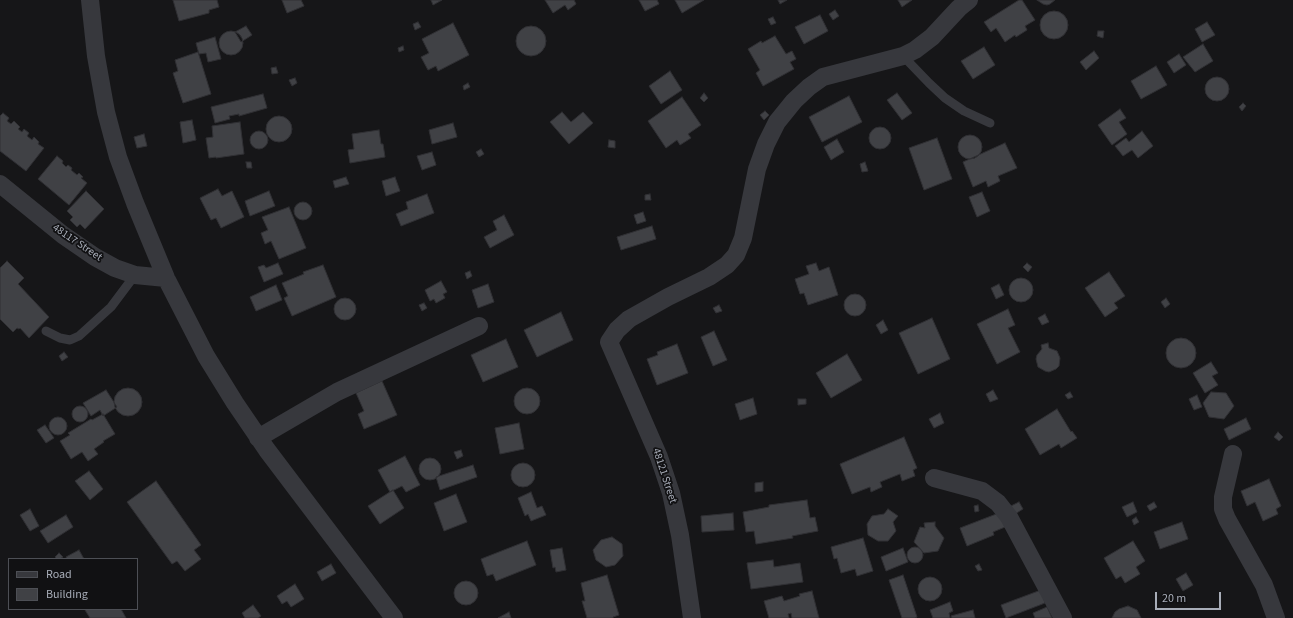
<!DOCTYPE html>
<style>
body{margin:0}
#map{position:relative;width:1293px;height:618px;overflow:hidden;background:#161618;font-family:"Source Sans 3",sans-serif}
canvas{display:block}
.legend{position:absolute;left:8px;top:558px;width:130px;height:52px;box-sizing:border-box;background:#111113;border:1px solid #4d4f55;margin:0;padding:5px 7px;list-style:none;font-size:12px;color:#a8adb8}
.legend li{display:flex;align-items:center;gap:8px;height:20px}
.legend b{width:20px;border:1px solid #4d4f55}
.scale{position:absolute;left:1155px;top:592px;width:66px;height:18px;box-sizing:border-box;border:2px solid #a8adb8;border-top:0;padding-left:5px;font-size:12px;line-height:14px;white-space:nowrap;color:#a8adb8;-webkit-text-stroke:3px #111113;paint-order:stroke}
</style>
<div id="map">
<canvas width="1293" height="618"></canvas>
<ul class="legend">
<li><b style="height:5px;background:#37383d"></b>Road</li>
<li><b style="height:11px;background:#404145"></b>Building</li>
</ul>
<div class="scale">20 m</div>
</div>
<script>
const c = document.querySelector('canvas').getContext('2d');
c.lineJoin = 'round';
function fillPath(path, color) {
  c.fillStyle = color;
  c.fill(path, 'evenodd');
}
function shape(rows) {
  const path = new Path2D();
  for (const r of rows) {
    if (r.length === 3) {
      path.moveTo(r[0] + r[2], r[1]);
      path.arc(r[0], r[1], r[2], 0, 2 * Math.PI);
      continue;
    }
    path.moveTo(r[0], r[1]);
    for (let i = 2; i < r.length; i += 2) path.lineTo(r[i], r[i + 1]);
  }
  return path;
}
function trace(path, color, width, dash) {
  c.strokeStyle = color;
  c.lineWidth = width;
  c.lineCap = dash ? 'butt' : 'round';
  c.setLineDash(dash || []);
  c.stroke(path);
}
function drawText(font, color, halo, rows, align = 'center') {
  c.font = font + ' "Source Sans 3",sans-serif';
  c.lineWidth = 3.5;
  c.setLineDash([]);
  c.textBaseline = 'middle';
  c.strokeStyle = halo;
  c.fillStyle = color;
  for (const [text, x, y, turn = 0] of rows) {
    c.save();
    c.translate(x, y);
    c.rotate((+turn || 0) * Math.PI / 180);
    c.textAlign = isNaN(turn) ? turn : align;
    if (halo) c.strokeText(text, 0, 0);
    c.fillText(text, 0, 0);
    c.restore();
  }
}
const building = shape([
 [173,0,217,0,219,7,209,10,209,13,179,21,173,0],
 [282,0,301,0,304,6,287,13,282,0],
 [431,0,442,0,433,5,431,0],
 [545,0,574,0,576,4,568,10,565,5,553,13,545,0],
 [639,0,657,0,659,4,645,11,639,0],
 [675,0,704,0,682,13,675,0],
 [778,0,787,0,780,4,778,0],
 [898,0,912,0,902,7,898,0],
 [1019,0,1022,0,1035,20,1025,26,1027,30,1016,37,1015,35,1005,42,996,28,991,32,984,22,1019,0],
 [1037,0,1055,0,1050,4,1047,5,1043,4,1037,0],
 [835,10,839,16,833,20,829,14,835,10],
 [1054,25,14],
 [820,15,828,31,804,44,795,27,820,15],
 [773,17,776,23,771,25,768,19,773,17],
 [418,22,421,27,415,30,413,24,418,22],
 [1207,22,1215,35,1202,42,1195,29,1207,22],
 [453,23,469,55,438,71,436,66,428,70,421,57,429,53,422,39,453,23],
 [531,41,15],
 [246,26,252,35,241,42,235,32,246,26],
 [1098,31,1104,31,1103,38,1097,36,1098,31],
 [231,43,12],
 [775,36,786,54,792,51,796,59,790,62,794,69,763,86,756,73,760,70,748,49,761,41,762,43,775,36],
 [215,37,221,59,208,62,206,53,199,54,196,43,215,37],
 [1203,44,1213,61,1195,72,1183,57,1203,44],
 [403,46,404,50,399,52,398,48,403,46],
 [984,47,995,65,973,79,961,61,984,47],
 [1094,51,1099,58,1086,70,1080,62,1094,51],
 [198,52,211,94,183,103,173,73,178,71,175,60,198,52],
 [1179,54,1186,65,1174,73,1167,62,1179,54],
 [1156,66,1167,85,1141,99,1131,81,1156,66],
 [276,67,278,73,272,74,271,68,276,67],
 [670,71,682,90,661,104,649,86,670,71],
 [1217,89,12],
 [295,78,297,83,292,86,289,80,295,78],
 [468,83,470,87,464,90,463,86,468,83],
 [704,93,708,98,704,102,700,98,704,93],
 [897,93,912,113,902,120,887,100,897,93],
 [263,94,267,108,239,116,239,114,229,116,230,119,215,123,211,107,263,94],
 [849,96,862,122,822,142,809,117,849,96],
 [682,97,701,125,688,134,691,138,680,145,677,140,666,148,648,121,682,97],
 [1243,103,1246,106,1242,111,1239,107,1243,103],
 [1120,109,1126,118,1119,122,1127,134,1112,145,1098,125,1120,109],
 [765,111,769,115,764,120,760,115,765,111],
 [562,112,571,122,583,112,593,123,569,144,550,122,562,112],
 [3,113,9,118,7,121,11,124,14,121,20,127,18,129,22,132,24,129,29,133,27,136,32,140,34,137,39,142,38,144,44,148,26,171,0,151,0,116,3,113],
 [279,129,13],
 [192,120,196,140,183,143,180,122,192,120],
 [240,122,244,154,216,158,216,157,209,158,206,138,213,137,212,126,240,122],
 [453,123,457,137,432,144,429,130,453,123],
 [880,138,11],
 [379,130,381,144,383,144,385,157,350,163,348,150,354,149,352,134,379,130],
 [1142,131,1153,146,1138,158,1132,150,1123,156,1115,146,1126,138,1129,142,1142,131],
 [259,140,9],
 [144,134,147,146,137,148,134,137,144,134],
 [970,147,12],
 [937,138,952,179,924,190,909,148,937,138],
 [837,139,844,152,831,160,824,147,837,139],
 [609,140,615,141,615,148,608,147,609,140],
 [1005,143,1017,168,998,176,1000,181,988,187,986,181,973,187,963,162,1005,143],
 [481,149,484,154,479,157,476,152,481,149],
 [432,152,436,165,422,170,417,156,432,152],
 [57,156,63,161,62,163,66,167,68,165,72,168,71,170,77,175,79,173,83,177,81,178,87,183,69,205,38,179,57,156],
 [246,162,251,162,252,168,247,168,246,162],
 [865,162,868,171,862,172,860,164,865,162],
 [346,177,349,184,335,188,333,181,346,177],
 [395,177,400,191,386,196,382,181,395,177],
 [218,189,222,196,232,191,244,217,221,228,216,218,211,220,200,198,218,189],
 [86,191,104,209,85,229,80,224,77,227,70,220,73,217,67,211,86,191],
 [269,191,275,206,250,216,245,201,269,191],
 [982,192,990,211,977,217,969,197,982,192],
 [427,194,434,213,401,226,396,214,408,209,406,202,427,194],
 [650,194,651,200,645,200,645,195,650,194],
 [303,211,9],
 [289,207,306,248,279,259,271,241,265,244,261,233,268,230,262,217,289,207],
 [643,212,646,221,637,224,634,215,643,212],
 [504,215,514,235,490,248,484,237,497,230,493,221,504,215],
 [652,226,656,239,621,250,617,237,652,226],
 [7,261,24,278,18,284,49,317,29,338,20,328,19,329,17,328,13,332,0,319,0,268,7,261],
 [278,263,283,274,264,282,258,267,264,265,266,268,278,263],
 [816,263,819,271,829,267,838,295,808,305,804,293,800,294,795,279,809,274,806,266,816,263],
 [1027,263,1032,267,1028,272,1023,267,1027,263],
 [323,265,336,297,292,316,284,298,288,296,282,283,304,274,303,272,323,265],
 [470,271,472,276,467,279,465,273,470,271],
 [1109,272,1125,296,1114,303,1118,308,1105,317,1085,288,1109,272],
 [1021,290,12],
 [441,281,447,292,443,294,445,298,436,303,434,299,430,301,425,290,441,281],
 [488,284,494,302,478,308,472,290,488,284],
 [999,284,1004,295,996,299,991,288,999,284],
 [276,285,282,300,256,311,250,297,276,285],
 [855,305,11],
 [1166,298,1170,304,1165,308,1161,302,1166,298],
 [345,309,11],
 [424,303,427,308,422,311,419,305,424,303],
 [719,305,722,311,716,313,713,308,719,305],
 [1008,309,1015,325,1008,328,1020,352,997,364,977,324,1008,309],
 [561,312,573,340,537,357,524,330,561,312],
 [1045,314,1049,322,1042,325,1038,318,1045,314],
 [932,318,950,359,918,374,899,333,932,318],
 [883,320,888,330,881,334,876,325,883,320],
 [714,331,727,360,713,366,701,337,714,331],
 [1181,353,15],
 [506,339,518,367,483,382,471,355,506,339],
 [1048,343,1049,348,1057,351,1060,358,1059,366,1056,369,1049,372,1045,371,1038,367,1036,359,1037,355,1042,349,1041,345,1048,343],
 [677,344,688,373,657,385,647,359,658,355,657,352,677,344],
 [64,352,68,357,62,361,59,356,64,352],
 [847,354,862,380,831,398,816,373,847,354],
 [1211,362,1218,373,1212,376,1218,385,1205,393,1193,373,1211,362],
 [382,381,397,415,364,429,358,414,364,411,356,393,382,381],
 [527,401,13],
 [128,402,14],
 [106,390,117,407,103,416,100,410,91,416,83,403,106,390],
 [993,390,998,399,990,402,986,394,993,390],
 [1070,392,1073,397,1068,399,1065,395,1070,392],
 [1211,392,1226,393,1234,406,1224,419,1209,417,1203,403,1211,392],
 [1197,395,1202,407,1194,410,1189,399,1197,395],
 [753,398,757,414,740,420,735,404,753,398],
 [798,399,806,399,806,404,798,405,798,399],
 [80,414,8],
 [1057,409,1071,432,1072,431,1077,438,1061,448,1059,444,1040,455,1025,429,1057,409],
 [940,413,944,423,934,428,929,419,940,413],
 [103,414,115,434,103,441,104,442,94,449,98,454,88,461,82,452,71,459,60,441,70,435,68,433,91,419,92,420,103,414],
 [58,426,9],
 [1246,418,1251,429,1229,440,1224,429,1246,418],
 [519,423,524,449,500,454,495,428,519,423],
 [45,425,54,438,46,443,37,430,45,425],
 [1278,432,1283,437,1279,441,1274,437,1278,432],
 [904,437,917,468,913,470,915,476,902,481,900,474,880,482,882,487,871,492,870,487,852,494,840,464,904,437],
 [461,450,463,456,457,459,454,452,461,450],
 [405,456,420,485,406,492,402,486,390,492,378,470,405,456],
 [430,469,11],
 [523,475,12],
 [473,465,477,477,440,490,436,477,473,465],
 [89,471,103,489,90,500,75,481,89,471],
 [1269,479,1281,506,1276,509,1278,514,1263,521,1255,502,1247,506,1241,491,1269,479],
 [156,481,201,545,194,550,201,559,185,571,177,561,172,564,127,502,156,481],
 [763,482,763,491,755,492,755,483,763,482],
 [393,490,404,508,380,524,368,506,393,490],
 [531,492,537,508,542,506,546,515,531,521,528,514,525,516,518,498,531,492],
 [456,494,467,522,444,531,434,503,456,494],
 [807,500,810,518,815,517,818,531,792,536,793,538,756,544,754,531,746,532,743,512,769,507,769,505,807,500],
 [1019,502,1023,509,1015,514,1011,506,1019,502],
 [1133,502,1137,512,1127,517,1122,507,1133,502],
 [1154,502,1157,507,1150,511,1147,506,1154,502],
 [978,505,979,511,975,512,974,506,978,505],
 [30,509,39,526,30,531,20,515,30,509],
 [888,509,898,516,893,522,896,531,888,541,878,541,868,535,867,524,872,516,884,514,888,509],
 [733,513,734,530,702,532,701,516,733,513],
 [999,513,1005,527,993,532,994,535,967,546,960,528,999,513],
 [66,515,73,527,48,543,40,531,66,515],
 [1136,517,1139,522,1134,525,1132,520,1136,517],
 [935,522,935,526,944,538,938,551,924,553,914,542,920,527,925,528,924,523,935,522],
 [1182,522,1188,539,1160,549,1154,532,1182,522],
 [612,537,622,544,623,556,615,565,606,567,596,560,593,550,601,540,612,537],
 [863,538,873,571,857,576,855,569,841,573,837,558,834,559,831,547,863,538],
 [527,541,536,565,496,581,493,574,487,576,481,559,527,541],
 [1133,541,1145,561,1136,567,1140,574,1125,583,1121,576,1116,579,1104,558,1133,541],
 [915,555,8],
 [562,548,566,570,556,572,555,567,553,568,550,550,562,548],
 [903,548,908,562,886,571,881,557,903,548],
 [79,550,84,559,67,559,66,557,79,550],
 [59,553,63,557,60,559,57,559,55,557,59,553],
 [773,560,774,567,800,563,803,582,751,589,747,563,773,560],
 [331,564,336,573,322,581,317,572,331,564],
 [979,564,982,570,978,571,975,566,979,564],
 [1186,573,1193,585,1183,591,1176,579,1186,573],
 [607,575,619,615,613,617,613,618,587,618,582,601,585,601,581,583,607,575],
 [903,575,917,617,915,618,902,618,889,580,903,575],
 [930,589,12],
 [466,593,12],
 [295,584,304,599,291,607,287,601,282,604,277,596,295,584],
 [1041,590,1045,603,1006,618,1001,605,1041,590],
 [812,591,819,618,792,618,791,613,788,614,789,618,769,618,764,601,782,596,784,601,800,596,799,594,812,591],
 [950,602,953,611,949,613,950,618,933,618,930,610,950,602],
 [253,605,261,616,258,618,245,618,242,613,253,605],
 [1128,606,1137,610,1141,618,1112,618,1115,612,1119,609,1128,606],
 [1047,607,1052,618,1035,618,1033,613,1047,607],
 [87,609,121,609,126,618,90,618,85,610,87,609],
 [973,610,975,618,952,618,951,616,973,610],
 [509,612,511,618,498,618,509,612]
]);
const lane = shape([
 [903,56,929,83,945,98,964,111,990,123],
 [46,331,60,338,70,340,79,336,111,307,135,275]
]);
const street = shape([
 [90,0,96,56,106,112,118,157,135,203,166,278,206,356,235,403,267,450,394,618],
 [0,184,63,235,95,257,115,268,135,275,166,278],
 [258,438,337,392,479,326],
 [1233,454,1223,497,1223,509,1227,519,1264,585,1276,618],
 [934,478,982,491,998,503,1009,517,1063,618],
 [692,618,680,535,671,493,659,457,609,342,617,330,629,319,668,297,709,277,727,265,736,255,743,238,757,169,766,144,777,122,794,101,809,87,823,77,903,56,915,50,932,37,959,8,969,0]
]);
const streetNames = [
 ["48117 Street",77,243,34],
 ["48121 Street",664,476,72]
];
fillPath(building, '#404145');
trace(building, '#303034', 1);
trace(lane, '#37383d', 9);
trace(street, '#37383d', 18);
drawText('11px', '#a8adb8', '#111113', streetNames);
</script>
